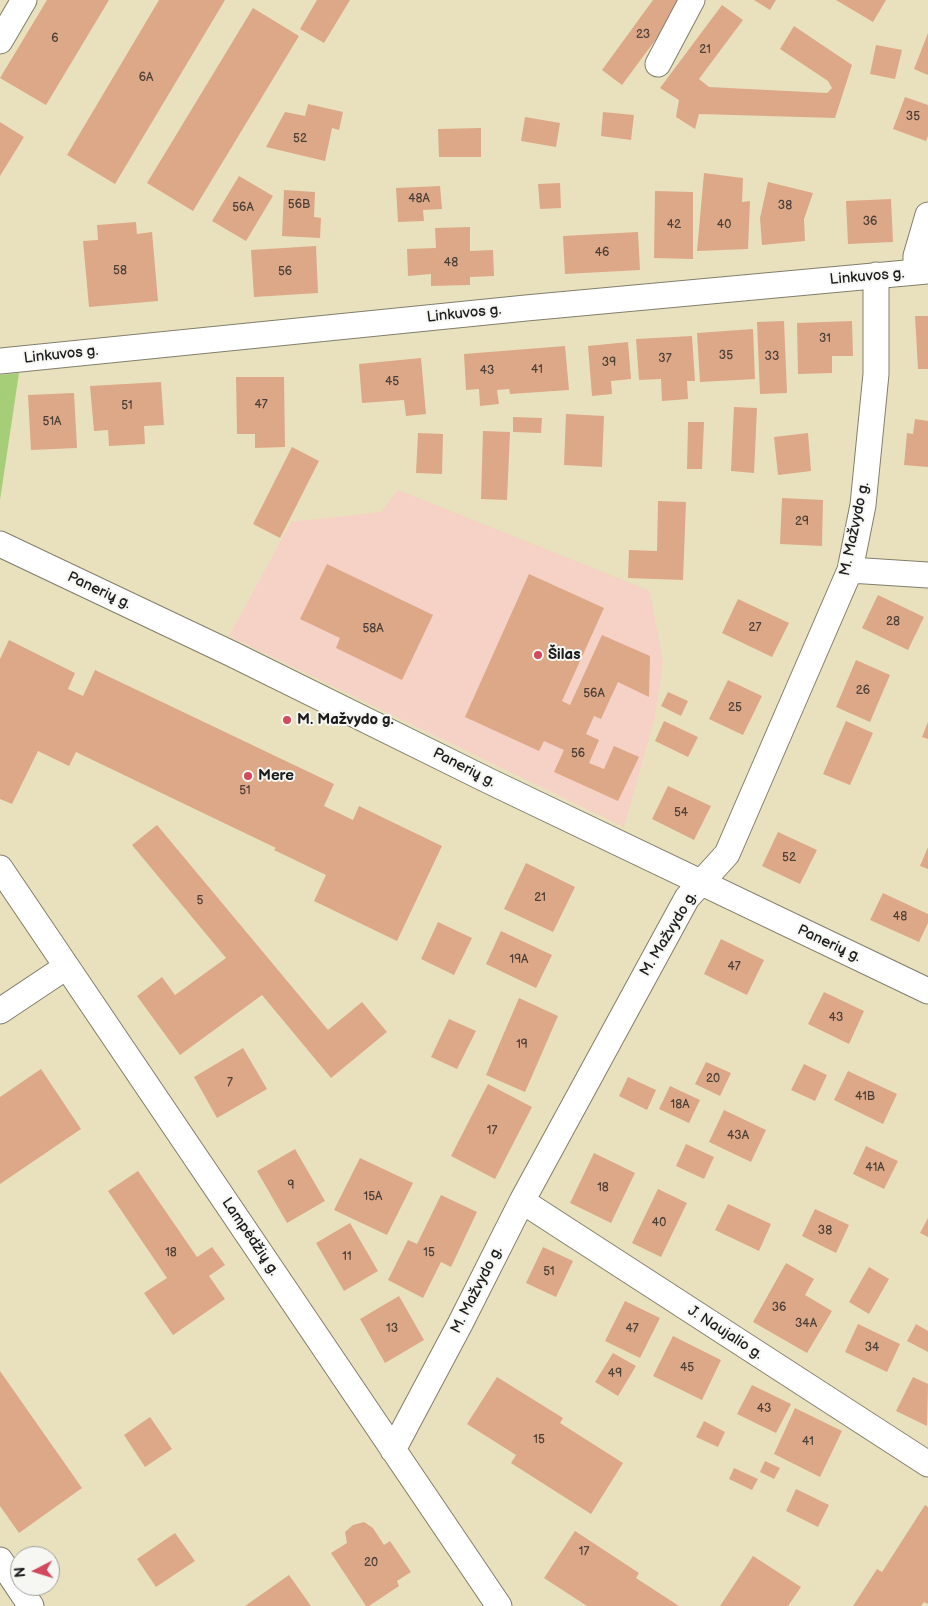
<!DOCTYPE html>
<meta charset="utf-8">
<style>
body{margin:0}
#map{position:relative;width:928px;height:1606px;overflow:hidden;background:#e9e1bd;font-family:"Balsamiq Sans",sans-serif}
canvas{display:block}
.north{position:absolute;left:10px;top:1546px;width:50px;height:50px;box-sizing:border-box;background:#f6f6f2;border:1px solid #9f9f9c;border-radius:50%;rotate:265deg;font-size:14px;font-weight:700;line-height:20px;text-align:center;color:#1c1c1c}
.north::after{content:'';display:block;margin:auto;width:18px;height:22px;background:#d1495b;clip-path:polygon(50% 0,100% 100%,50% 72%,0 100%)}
</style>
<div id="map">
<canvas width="928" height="1606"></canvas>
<div class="north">N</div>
</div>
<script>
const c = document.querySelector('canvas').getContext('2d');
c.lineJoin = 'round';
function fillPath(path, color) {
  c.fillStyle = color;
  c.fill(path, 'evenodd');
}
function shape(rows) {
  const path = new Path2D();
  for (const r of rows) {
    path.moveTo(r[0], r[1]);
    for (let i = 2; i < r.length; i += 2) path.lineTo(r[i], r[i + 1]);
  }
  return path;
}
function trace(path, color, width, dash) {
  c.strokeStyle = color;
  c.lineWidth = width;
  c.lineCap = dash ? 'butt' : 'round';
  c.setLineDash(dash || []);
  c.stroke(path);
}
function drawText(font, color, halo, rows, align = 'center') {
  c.font = font + ' "Balsamiq Sans",sans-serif';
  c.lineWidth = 4;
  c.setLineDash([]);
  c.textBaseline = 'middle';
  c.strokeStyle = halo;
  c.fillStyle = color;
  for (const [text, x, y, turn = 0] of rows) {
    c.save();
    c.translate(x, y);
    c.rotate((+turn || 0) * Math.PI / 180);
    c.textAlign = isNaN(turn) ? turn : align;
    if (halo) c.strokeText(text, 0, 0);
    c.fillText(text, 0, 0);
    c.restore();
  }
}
const built = shape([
 [398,490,650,591,663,663,655,717,624,827,229,636,291,522,381,512]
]);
const green = shape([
 [19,373,0,500,0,375]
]);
const building = shape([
 [47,0,109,0,46,105,0,78],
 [159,0,225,0,115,184,67,155],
 [317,0,350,0,324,43,300,29],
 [653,0,685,0,622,85,602,70],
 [754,0,776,0,770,10],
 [836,0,886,0,873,22],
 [722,5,743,20,699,79,709,87,827,93,832,88,828,81,780,49,794,26,852,65,835,118,699,114,695,129,676,117,679,100,660,88],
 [253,8,299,36,193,211,147,183],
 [928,33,928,75,914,69],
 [876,45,902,50,895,79,870,74],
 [905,97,928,105,928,136,926,141,893,129],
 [308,104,343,112,339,130,332,128,325,161,266,147,285,112,305,116],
 [603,112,634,115,631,140,601,136],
 [525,117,560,123,556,147,521,141],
 [0,122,24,137,0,176],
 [481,128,481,157,439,157,438,129],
 [704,173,743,178,742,202,750,201,748,249,697,251],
 [239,176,273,196,246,241,212,221],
 [768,182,813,193,804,219,805,241,762,245,760,218],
 [560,183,561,208,540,209,538,184],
 [440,186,442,209,423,210,424,221,398,222,396,188],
 [284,190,315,192,314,217,321,218,320,238,282,236],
 [655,191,693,192,693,259,654,258],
 [891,199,893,242,848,244,846,201],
 [136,222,137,234,152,232,158,301,89,307,83,241,98,240,97,225],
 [470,227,470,251,493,250,494,276,470,277,470,285,431,286,431,274,408,276,407,249,436,248,435,228],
 [638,232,640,270,565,274,563,236],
 [316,246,318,293,254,297,251,250],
 [915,316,928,316,928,369,918,369],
 [784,321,787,393,760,394,757,322],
 [852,321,853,356,832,356,832,373,798,374,797,323],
 [753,329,755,379,700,382,697,333],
 [692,336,695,381,687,381,688,399,662,401,661,379,639,380,636,339],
 [628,342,631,379,611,381,612,394,592,396,588,346],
 [565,346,569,390,510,394,509,389,497,390,499,404,480,406,479,389,466,390,464,354],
 [421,358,426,414,406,416,404,400,362,403,359,364],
 [236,377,284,377,285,447,255,448,255,434,237,434],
 [161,382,164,425,144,426,145,444,109,446,108,430,94,431,90,386],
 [74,393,77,448,31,450,28,395],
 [734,407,757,408,754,473,731,471],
 [566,414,604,416,602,467,564,465],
 [513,417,542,418,541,433,513,432],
 [915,419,928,421,928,467,904,465,907,433,913,434],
 [688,422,704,422,702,469,687,469],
 [483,431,510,432,507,500,481,499],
 [418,433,443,434,442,474,416,473],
 [808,433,811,471,778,475,774,437],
 [292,447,319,461,280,538,253,524],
 [782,498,823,500,822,546,780,544],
 [658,501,686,502,683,580,628,578,629,550,657,551],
 [327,564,433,615,402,680,336,648,340,638,300,619],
 [529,574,604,608,562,701,570,705,602,635,650,656,649,697,618,682,601,719,594,716,586,734,599,740,589,763,604,769,614,746,639,757,618,801,554,772,564,750,544,741,539,751,465,717],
 [878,595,924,617,908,650,862,628],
 [738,599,789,623,772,657,722,633],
 [9,640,75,673,68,689,83,696,95,670,334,784,324,806,353,820,359,806,442,846,397,941,314,901,326,875,274,850,276,848,76,752,69,766,38,751,12,804,0,799,0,659],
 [856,660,890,675,870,722,836,707],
 [728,680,762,696,743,735,709,719],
 [668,692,688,701,681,716,661,706],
 [664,721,698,737,688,757,655,741],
 [846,721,873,733,850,785,823,774],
 [928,722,928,739,922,737],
 [668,786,711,806,694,840,652,819],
 [157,825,328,1030,362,1002,387,1032,331,1078,262,995,180,1055,137,996,162,977,175,995,226,958,132,845],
 [778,832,817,850,800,884,762,866],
 [928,847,928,869,920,866],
 [526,863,575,887,553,932,504,909],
 [883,893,928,914,928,923,919,942,870,920],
 [438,922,472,938,454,975,421,959],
 [501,931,552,955,536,988,486,964],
 [721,939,764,960,747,995,704,974],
 [824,992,864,1011,849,1044,808,1024],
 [519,998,558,1016,525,1092,486,1075],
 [449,1019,476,1031,457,1069,431,1057],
 [243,1048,267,1089,217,1118,194,1077],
 [706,1062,731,1073,720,1096,695,1084],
 [804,1064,827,1075,815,1101,791,1090],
 [41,1069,81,1129,0,1184,0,1097],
 [848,1071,897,1094,883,1124,834,1100],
 [628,1077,656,1090,647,1110,619,1096],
 [488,1084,532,1107,495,1179,451,1156],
 [670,1086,700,1100,689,1123,659,1109],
 [724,1110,766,1130,751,1162,709,1142],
 [686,1144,714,1157,704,1179,676,1166],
 [866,1146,898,1161,884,1189,853,1174],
 [295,1149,325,1201,287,1223,257,1171],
 [594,1153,635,1173,611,1223,570,1203],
 [360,1158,413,1183,387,1235,334,1210],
 [138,1171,197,1257,212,1247,225,1265,209,1276,225,1299,173,1335,144,1293,167,1278,108,1191],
 [658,1189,687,1203,661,1257,632,1243],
 [441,1195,477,1212,451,1267,441,1262,423,1298,388,1280,408,1240,417,1244],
 [728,1204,771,1224,759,1251,715,1230],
 [815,1209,849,1225,836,1253,802,1236],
 [928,1218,928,1237,920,1233],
 [350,1223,378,1271,344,1291,316,1243],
 [543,1247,573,1261,556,1297,526,1283],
 [786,1263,814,1279,805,1295,832,1311,807,1353,753,1322],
 [869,1267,889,1279,869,1314,849,1302],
 [399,1296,424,1340,385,1363,360,1319],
 [625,1301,660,1318,640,1358,605,1341],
 [858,1324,900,1344,887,1372,845,1352],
 [916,1324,928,1331,928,1352,907,1341],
 [673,1336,721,1360,702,1400,653,1376],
 [613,1353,636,1366,618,1396,595,1382],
 [0,1371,82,1488,19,1533,0,1506],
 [497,1377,563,1418,560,1423,623,1463,591,1514,511,1463,516,1455,467,1424],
 [913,1377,928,1384,927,1426,896,1411],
 [752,1385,791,1404,776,1433,737,1414],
 [795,1408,842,1431,820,1477,774,1454],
 [150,1417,172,1449,145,1467,124,1435],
 [704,1421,725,1432,718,1447,696,1437],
 [765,1461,780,1468,774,1479,760,1472],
 [734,1468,758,1479,752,1490,729,1479],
 [796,1489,829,1505,818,1527,786,1511],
 [925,1505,928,1507,928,1604,924,1602,921,1606,853,1606,877,1569,882,1572],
 [364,1522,373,1528,384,1545,390,1541,411,1572,397,1581,399,1586,369,1606,366,1606,331,1553,347,1543,345,1532,353,1525],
 [575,1531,639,1573,636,1578,679,1606,587,1606,544,1578],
 [175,1533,195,1561,156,1587,137,1559],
 [753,1556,801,1587,788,1606,720,1606],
 [289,1575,311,1606,245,1606]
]);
const minor = shape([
 [0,41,24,0],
 [658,64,692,0],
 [916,272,916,256,928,215],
 [0,361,526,308,928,271],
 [0,544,232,654,489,781,928,991],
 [850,570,928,575],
 [0,868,499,1606],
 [0,1011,66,967],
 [522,1201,928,1464],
 [393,1450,460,1324,522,1201,687,898,727,854,850,570,863,505,876,374,876,275],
 [0,1560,31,1606]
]);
const markers = [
 [538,655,5,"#d1495b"],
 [287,720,5,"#d1495b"],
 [248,776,5,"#d1495b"]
];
const numberNames = [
 ["23",643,35],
 ["6",55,39],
 ["21",705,50],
 ["6A",146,78],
 ["35",913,117],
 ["52",300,139],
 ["48A",419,199],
 ["56B",299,205],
 ["38",785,206],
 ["56A",243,208],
 ["36",870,222],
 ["42",674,225],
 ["40",724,225],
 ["46",602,253],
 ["48",451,263],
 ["58",120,271],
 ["56",285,272],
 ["31",825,339],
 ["35",726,356],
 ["33",772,357],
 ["37",665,359],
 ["39",609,363],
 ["41",537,370],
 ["43",487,371],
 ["45",392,382],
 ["47",261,405],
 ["51",127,406],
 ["51A",52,422],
 ["29",802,522],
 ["28",893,622],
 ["27",755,628],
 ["58A",373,629],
 ["26",863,691],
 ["56A",594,694],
 ["25",735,708],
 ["56",578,754],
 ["51",245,791],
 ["54",681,813],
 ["52",789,858],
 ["21",540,898],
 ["5",200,901],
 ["48",900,917],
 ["19A",519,960],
 ["47",734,967],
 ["43",836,1018],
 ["19",522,1045],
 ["20",713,1079],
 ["7",230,1083],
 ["41B",865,1097],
 ["18A",680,1105],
 ["17",492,1131],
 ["43A",738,1136],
 ["41A",875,1168],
 ["9",291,1186],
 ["18",603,1188],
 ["15A",373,1197],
 ["40",659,1223],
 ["38",825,1231],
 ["18",171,1253],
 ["15",429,1253],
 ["11",347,1257],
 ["51",549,1272],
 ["36",779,1308],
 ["34A",806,1324],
 ["13",392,1329],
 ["47",632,1329],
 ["34",872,1348],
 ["45",687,1368],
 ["49",615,1374],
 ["43",764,1409],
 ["15",539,1440],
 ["41",808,1442],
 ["17",584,1552],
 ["20",371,1563]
];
const streetNames = [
 ["Linkuvos g.",867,277,-5],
 ["Linkuvos g.",464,314,-6],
 ["Linkuvos g.",61,355,-6],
 ["M. Mažvydo g.",855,529,-78],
 ["Panerių g.",99,591,25],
 ["Panerių g.",464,768,27],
 ["M. Mažvydo g.",669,934,-59],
 ["Panerių g.",829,944,25],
 ["Lampėdžių g.",250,1237,56],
 ["M. Mažvydo g.",477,1290,-63],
 ["J. Naujalio g.",725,1333,33]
];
const poiNames = [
 ["Šilas",548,655],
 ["M. Mažvydo g.",297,720],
 ["Mere",258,776]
];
fillPath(built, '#f6d1c5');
fillPath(green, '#a6cd78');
fillPath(building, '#dda888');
trace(minor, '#827e6c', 27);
trace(minor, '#fff', 25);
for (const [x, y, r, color] of markers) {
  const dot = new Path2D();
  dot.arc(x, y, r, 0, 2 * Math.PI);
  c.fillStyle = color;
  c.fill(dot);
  trace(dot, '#f6f6f2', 2);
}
drawText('12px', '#4c3f37', null, numberNames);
drawText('15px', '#1c1c1c', '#f6f6f2', streetNames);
drawText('bold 15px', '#1c1c1c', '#f6f6f2', poiNames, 'left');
</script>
